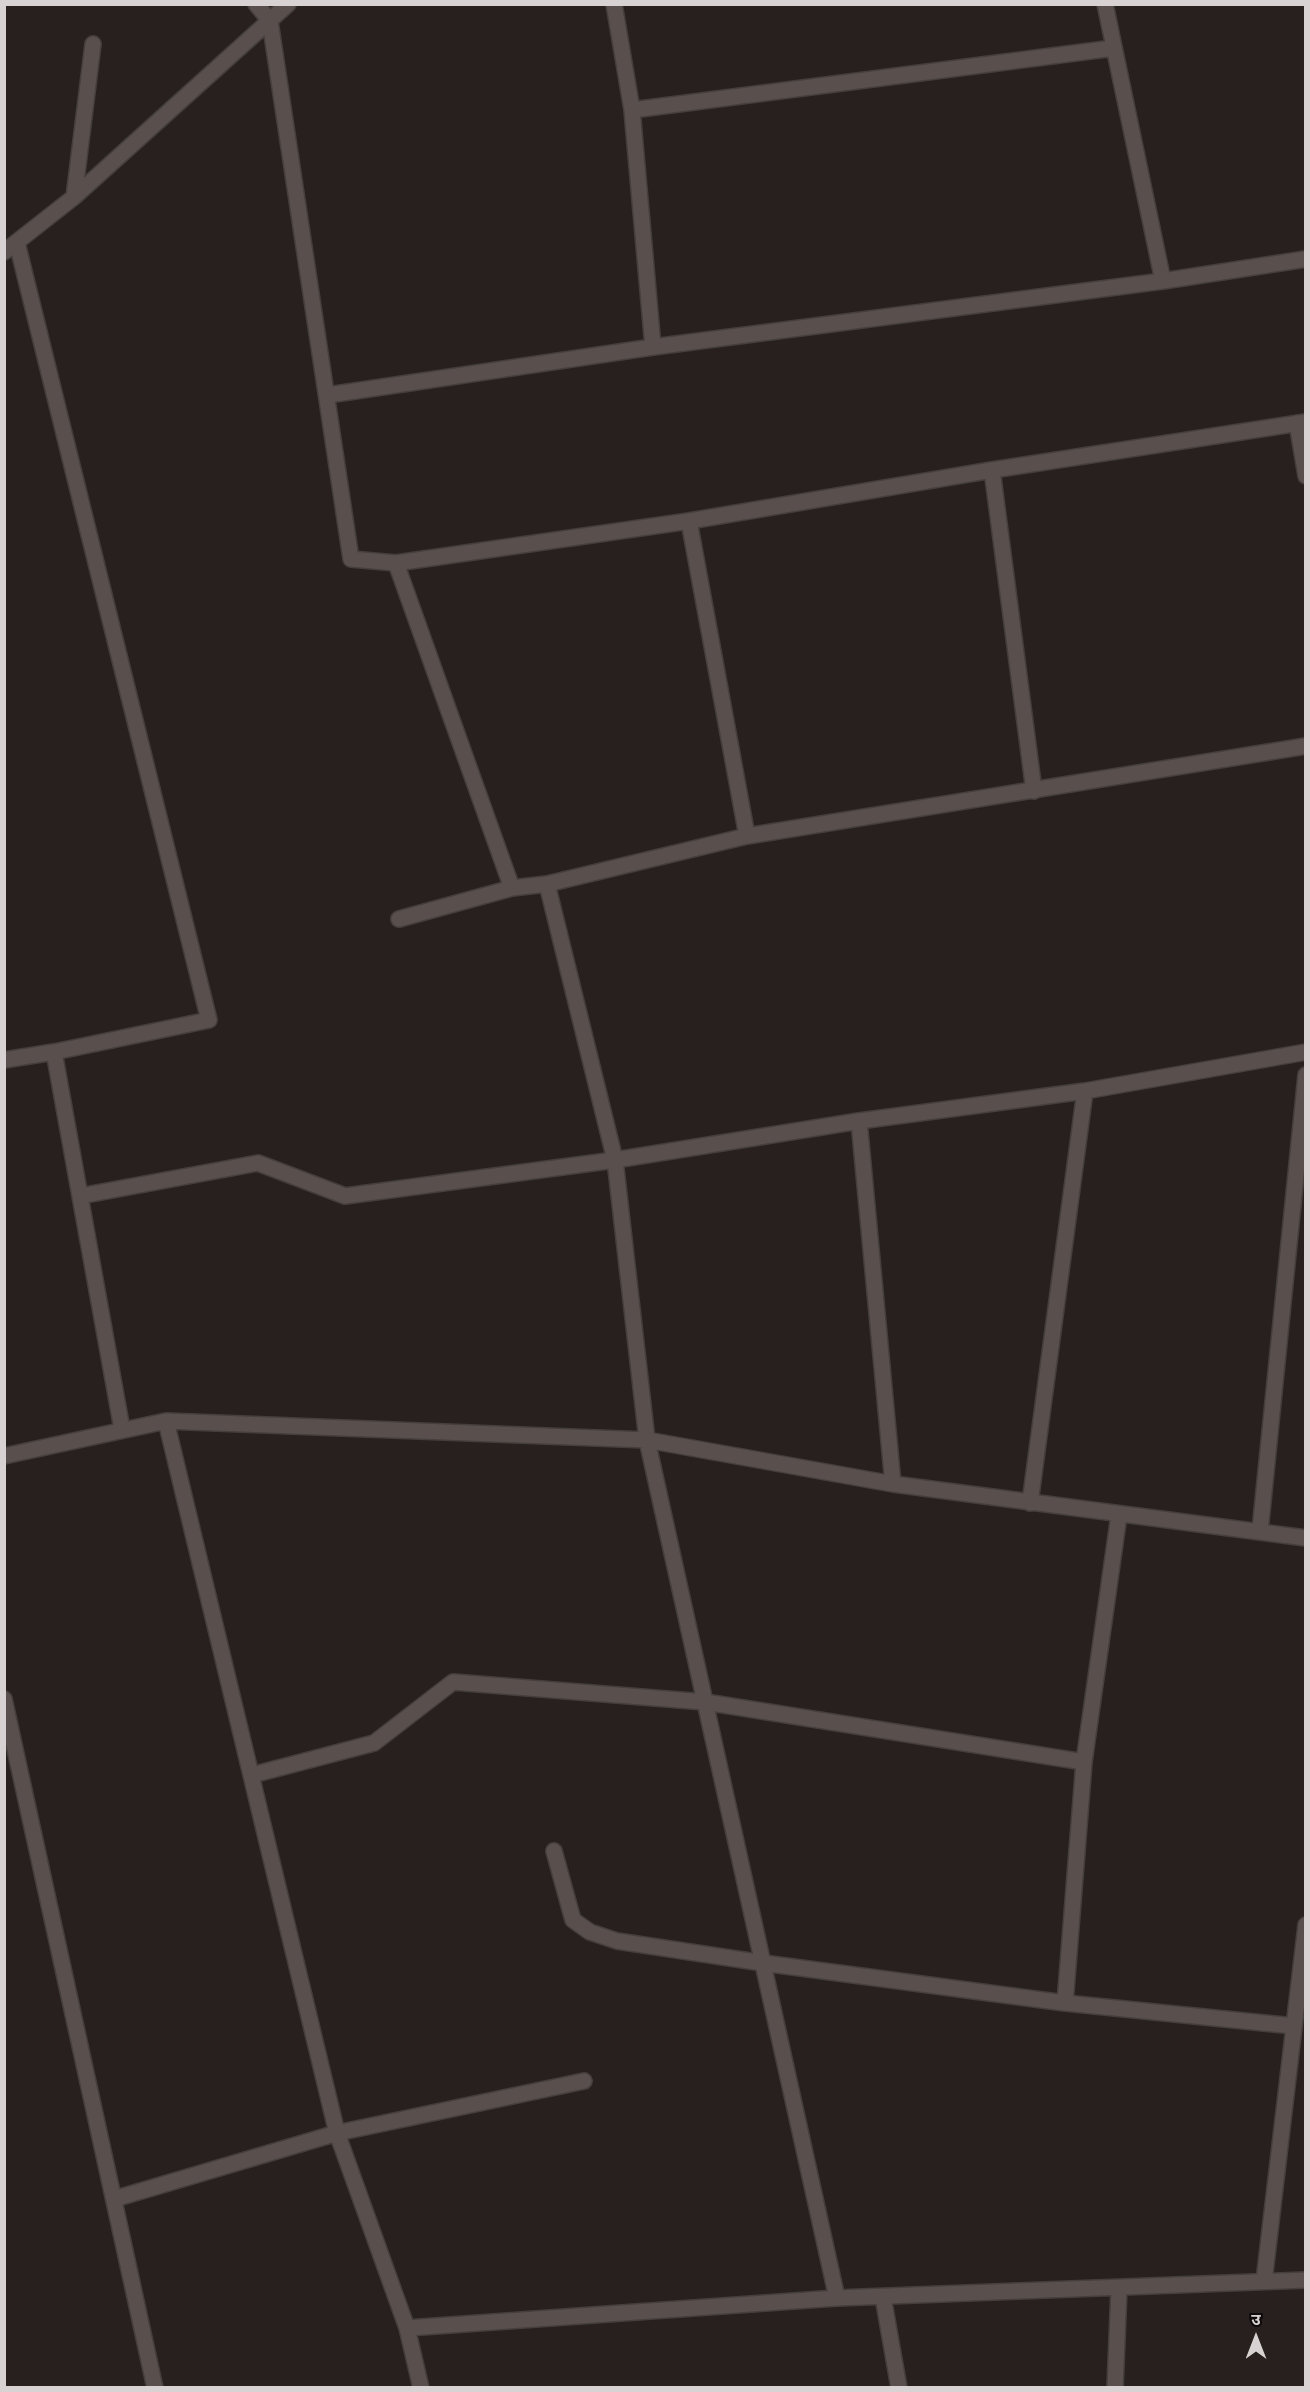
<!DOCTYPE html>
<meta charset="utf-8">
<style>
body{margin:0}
#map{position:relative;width:1310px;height:2392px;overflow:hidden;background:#27201e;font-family:"Fira Sans","Noto Sans Devanagari",sans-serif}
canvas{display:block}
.frame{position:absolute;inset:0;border:6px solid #d8d3d2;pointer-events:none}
.north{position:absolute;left:1226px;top:2308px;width:60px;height:60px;-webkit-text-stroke:4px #0e0a0a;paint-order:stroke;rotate:0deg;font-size:16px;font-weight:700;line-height:24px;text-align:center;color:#d8d3d2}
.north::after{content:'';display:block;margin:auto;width:21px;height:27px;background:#d8d3d2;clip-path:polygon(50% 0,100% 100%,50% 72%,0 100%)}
</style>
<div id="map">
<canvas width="1310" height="2392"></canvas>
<div class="frame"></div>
<div class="north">उ</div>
</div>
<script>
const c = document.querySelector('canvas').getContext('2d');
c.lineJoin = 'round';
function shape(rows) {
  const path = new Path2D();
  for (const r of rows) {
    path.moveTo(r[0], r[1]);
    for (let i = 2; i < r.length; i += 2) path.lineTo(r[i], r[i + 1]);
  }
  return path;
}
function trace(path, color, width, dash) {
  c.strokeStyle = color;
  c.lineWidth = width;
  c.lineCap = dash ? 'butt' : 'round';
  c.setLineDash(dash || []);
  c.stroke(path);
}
const minor = shape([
 [256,4,270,21,351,559,396,563,512,888,547,884,747,836,1306,746],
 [614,4,632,110,653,347],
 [1105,4,1163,281],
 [632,110,1114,48],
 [74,197,93,44],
 [17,243,209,1020,54,1052,122,1429],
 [4,252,74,197,288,4],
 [328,395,653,347,1163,281,1306,259],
 [1297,423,1306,476],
 [992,470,1034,791],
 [689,521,747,836],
 [396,563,689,521,992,470,1306,422],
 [547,884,615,1160,647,1440,837,2298],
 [399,919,512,888],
 [4,1060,54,1052],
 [859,1121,893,1484],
 [80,1196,258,1163,345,1196,615,1160,859,1121,1085,1091,1306,1052],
 [166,1421,337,2133,407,2328,421,2388],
 [4,1456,166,1421,647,1440,893,1484,1306,1538],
 [1030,1503,1085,1091],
 [1260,1531,1306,1075],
 [4,1699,155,2388],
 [252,1775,374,1743,453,1682,705,1702,1084,1762],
 [554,1851,573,1920,590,1932,617,1941,763,1963,1065,2003,1294,2026],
 [1065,2003,1084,1762,1119,1515],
 [114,2199,337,2133,584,2081],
 [1264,2281,1306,1925],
 [883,2297,899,2388],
 [407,2328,837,2298,1306,2280],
 [1115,2388,1119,2289]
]);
trace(minor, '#443e3d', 18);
trace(minor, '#59504e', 15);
</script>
